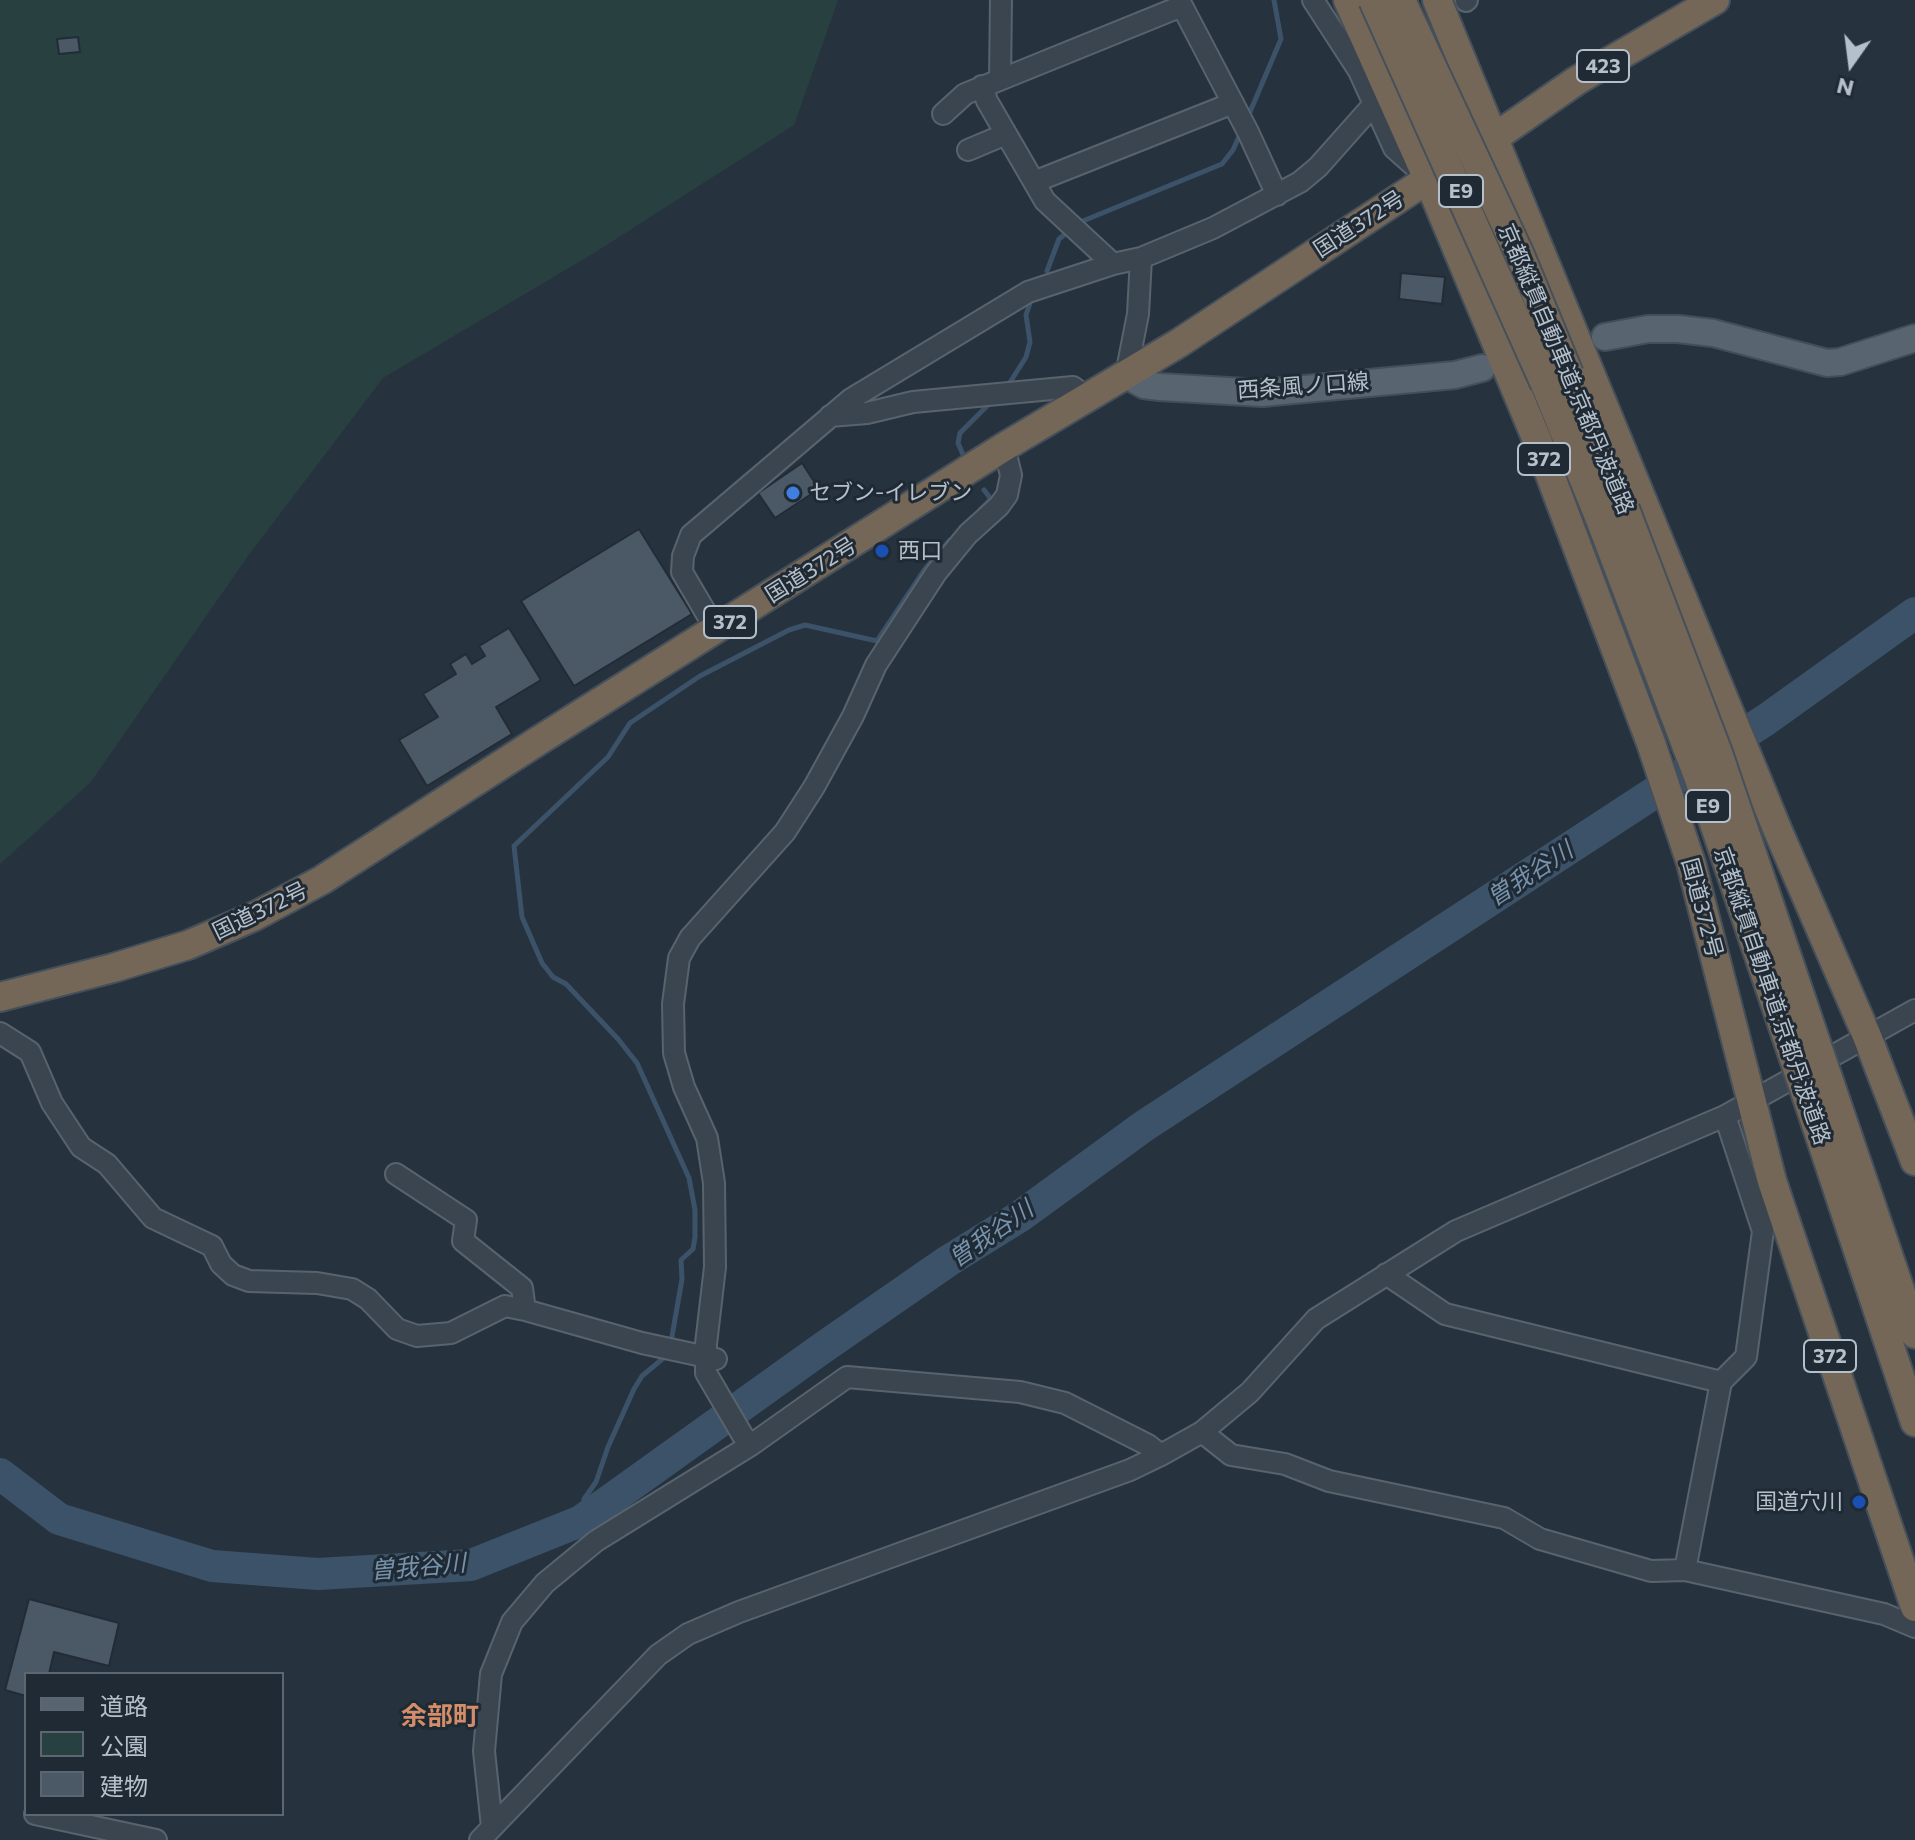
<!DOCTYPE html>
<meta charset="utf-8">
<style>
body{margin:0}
#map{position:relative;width:1915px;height:1840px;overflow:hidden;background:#26333f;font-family:Commissioner,"Noto Sans JP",sans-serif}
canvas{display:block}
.legend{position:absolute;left:24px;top:1672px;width:260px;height:144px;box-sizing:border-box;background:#1f2a35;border:2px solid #5b6671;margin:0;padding:10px 14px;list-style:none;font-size:24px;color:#b6c0ca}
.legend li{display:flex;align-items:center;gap:16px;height:40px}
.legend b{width:40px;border:2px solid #5b6671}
.north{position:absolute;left:1811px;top:24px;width:80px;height:80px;-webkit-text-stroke:6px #1f2a35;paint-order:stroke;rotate:194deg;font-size:22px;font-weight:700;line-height:32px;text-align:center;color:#b6c0ca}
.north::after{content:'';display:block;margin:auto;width:28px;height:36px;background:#b6c0ca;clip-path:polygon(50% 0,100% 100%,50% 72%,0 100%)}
</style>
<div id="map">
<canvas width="1915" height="1840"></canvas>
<ul class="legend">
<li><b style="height:10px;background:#58646f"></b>道路</li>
<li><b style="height:22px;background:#284040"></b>公園</li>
<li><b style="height:22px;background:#4a5965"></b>建物</li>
</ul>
<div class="north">N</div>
</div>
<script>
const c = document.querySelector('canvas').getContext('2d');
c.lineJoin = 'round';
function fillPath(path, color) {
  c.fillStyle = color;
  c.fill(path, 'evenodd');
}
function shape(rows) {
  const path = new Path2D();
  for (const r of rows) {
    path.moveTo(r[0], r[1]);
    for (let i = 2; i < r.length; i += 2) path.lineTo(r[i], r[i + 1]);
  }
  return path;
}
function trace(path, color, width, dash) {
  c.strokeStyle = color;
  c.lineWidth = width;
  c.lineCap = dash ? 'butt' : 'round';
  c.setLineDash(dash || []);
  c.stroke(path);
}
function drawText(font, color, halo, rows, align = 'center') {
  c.font = font + ' Commissioner,"Noto Sans JP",sans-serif';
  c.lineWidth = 6;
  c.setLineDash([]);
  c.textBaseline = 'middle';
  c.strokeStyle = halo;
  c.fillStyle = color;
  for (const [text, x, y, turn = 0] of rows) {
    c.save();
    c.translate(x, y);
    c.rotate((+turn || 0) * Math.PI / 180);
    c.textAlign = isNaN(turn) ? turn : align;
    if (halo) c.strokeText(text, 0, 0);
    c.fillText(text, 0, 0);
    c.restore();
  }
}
const green = shape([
 [0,0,838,0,794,125,594,253,383,378,248,556,90,783,0,864]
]);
const stream = shape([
 [1247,119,1281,39,1274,0],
 [1078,223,1222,164,1233,150,1241,132],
 [1047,271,1059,239,1070,230],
 [1009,384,1026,357,1030,342,1026,315,1031,300],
 [964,457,958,443,960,433,992,401],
 [980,510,991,499,984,490],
 [671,1342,682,1279,681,1260,693,1249,695,1237,695,1210,689,1178,637,1063,618,1039,566,984,553,977,542,963,522,917,514,846,608,757,630,723,700,676,789,630,805,625,877,641,925,569,950,540],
 [581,1521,584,1499,596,1482,608,1447,634,1389,642,1376,666,1356]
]);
const river = shape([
 [0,1474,59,1519,212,1566,318,1574,471,1565,581,1521,821,1349,948,1261,1019,1217,1144,1126,1767,719,1915,613]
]);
const building = shape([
 [78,37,80,52,59,54,57,39,78,37],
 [1401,273,1445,277,1442,304,1399,299,1401,273],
 [802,463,819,489,775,518,758,493,802,463],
 [639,529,692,614,574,686,521,601,639,529],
 [509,628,541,680,496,707,512,734,427,786,399,740,438,717,423,694,456,674,450,664,466,654,472,664,485,656,479,646,509,628],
 [29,1599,119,1623,109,1666,54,1652,49,1674,26,1674,26,1696,5,1690,29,1599]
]);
const minor = shape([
 [1313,0,1359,71,1394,148,1422,173],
 [1466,1,1467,0],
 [1000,79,1001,0],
 [982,86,987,101,1045,201,1113,264],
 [943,114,965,94,1182,6,1248,132,1277,195],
 [968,150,1006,134],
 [1034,182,1233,103],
 [1126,375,1138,314,1141,258],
 [830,416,867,413,913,402,1073,387,1089,399],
 [716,630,682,572,683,556,691,535,851,399,1028,292,1113,264,1141,258,1213,228,1300,182,1318,167,1374,104],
 [0,1033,30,1052,52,1103,81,1147,107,1164,153,1218,212,1246,221,1264,233,1275,249,1281,317,1283,352,1289,368,1299,397,1329,417,1336,451,1333,505,1306,525,1310],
 [396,1174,466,1220,463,1241,522,1288,525,1310,642,1343,716,1359],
 [1386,1274,1445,1314,1721,1382],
 [1202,1432,1231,1455,1285,1464,1329,1481,1504,1518,1540,1539,1651,1571,1685,1570,1884,1614,1915,1627],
 [751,1445,743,1436,706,1373,706,1344,715,1267,714,1183,707,1138,684,1087,674,1053,673,1004,679,958,690,938,785,832,814,787,853,716,876,665,936,573,968,534,999,506,1007,495,1011,475,1004,447],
 [1685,1570,1721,1382,1746,1357,1763,1231,1725,1116],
 [35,1814,156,1840],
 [492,1827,484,1751,491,1674,512,1622,545,1583,596,1541,751,1445,847,1377,1020,1392,1065,1403,1148,1445,1161,1455],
 [480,1840,658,1655,688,1634,739,1612,1130,1470,1161,1455,1202,1432,1250,1392,1316,1319,1456,1231,1725,1116,1915,1010]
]);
const major = shape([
 [1605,337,1648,329,1678,329,1713,333,1827,363,1840,362,1915,338],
 [1126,375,1144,385,1160,387,1262,393,1455,375,1482,368]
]);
const highway = shape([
 [1348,0,1428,179,1537,440,1651,743,1691,863,1772,1181,1915,1607],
 [1437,0,1778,831,1867,1036,1915,1161],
 [1569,374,1625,509],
 [1545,384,1600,519],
 [0,997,113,968,188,945,255,916,322,880,538,741,1004,447,1179,343,1428,179,1494,138,1576,81,1715,0],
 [1830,1084,1915,1334],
 [1807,1097,1915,1422]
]);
const highwayBridge = shape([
 [1373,0,1545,384],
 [1401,0,1520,255,1569,374],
 [1625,509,1718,753,1830,1084],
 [1600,519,1698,776,1807,1097]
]);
const markers = [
 [793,493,8,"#3f7fe0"],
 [882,551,8,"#1a4fb4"],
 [1859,1502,8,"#1a4fb4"]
];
const shields = [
 [1603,66,52],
 [1461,191,44],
 [1544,459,52],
 [730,622,52],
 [1708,806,44],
 [1830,1356,52]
];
const shieldNames = [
 ["423",1603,66],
 ["E9",1461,191],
 ["372",1544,459],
 ["372",730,622],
 ["E9",1708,806],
 ["372",1830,1356]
];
const streetNames = [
 ["国道372号",1359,224,-33],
 ["京都縦貫自動車道;京都丹波道路",1566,369,67],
 ["西条風ノ口線",1303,386,-4],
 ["国道372号",811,570,-32],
 ["国道372号",1702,908,75],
 ["国道372号",260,911,-26],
 ["京都縦貫自動車道;京都丹波道路",1772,996,71]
];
const poiNames = [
 ["セブン-イレブン",809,493],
 ["西口",898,551],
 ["国道穴川",1843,1502,"right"]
];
const waterNames = [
 ["曽我谷川",1530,874,-33],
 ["曽我谷川",991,1234,-35],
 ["曽我谷川",418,1567,-5]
];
const quarterNames = [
 ["余部町",440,1716]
];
fillPath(green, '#284040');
trace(stream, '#3c5268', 5);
trace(river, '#3c5268', 32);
fillPath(building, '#4a5965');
trace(building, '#212c37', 2);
trace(minor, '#58636d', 24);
trace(major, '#434e59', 30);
trace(highway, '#45505a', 32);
trace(minor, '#3a454f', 20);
trace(major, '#58646f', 26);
trace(highway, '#756757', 28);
trace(highwayBridge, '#45505a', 32, []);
trace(highwayBridge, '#756757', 28);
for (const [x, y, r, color] of markers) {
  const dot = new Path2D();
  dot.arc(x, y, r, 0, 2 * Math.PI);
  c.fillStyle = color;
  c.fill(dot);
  trace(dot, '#1f2a35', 3);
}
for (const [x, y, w] of shields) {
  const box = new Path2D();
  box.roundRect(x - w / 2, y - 16, w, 32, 6);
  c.fillStyle = '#1f2a35';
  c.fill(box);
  trace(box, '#b6c0ca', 2);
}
drawText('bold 20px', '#b6c0ca', null, shieldNames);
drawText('22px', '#b6c0ca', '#1f2a35', streetNames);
drawText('22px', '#b6c0ca', '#1f2a35', poiNames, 'left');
drawText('italic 24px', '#7793ac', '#1f2a35', waterNames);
drawText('bold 26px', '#d38d68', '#1f2a35', quarterNames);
</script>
